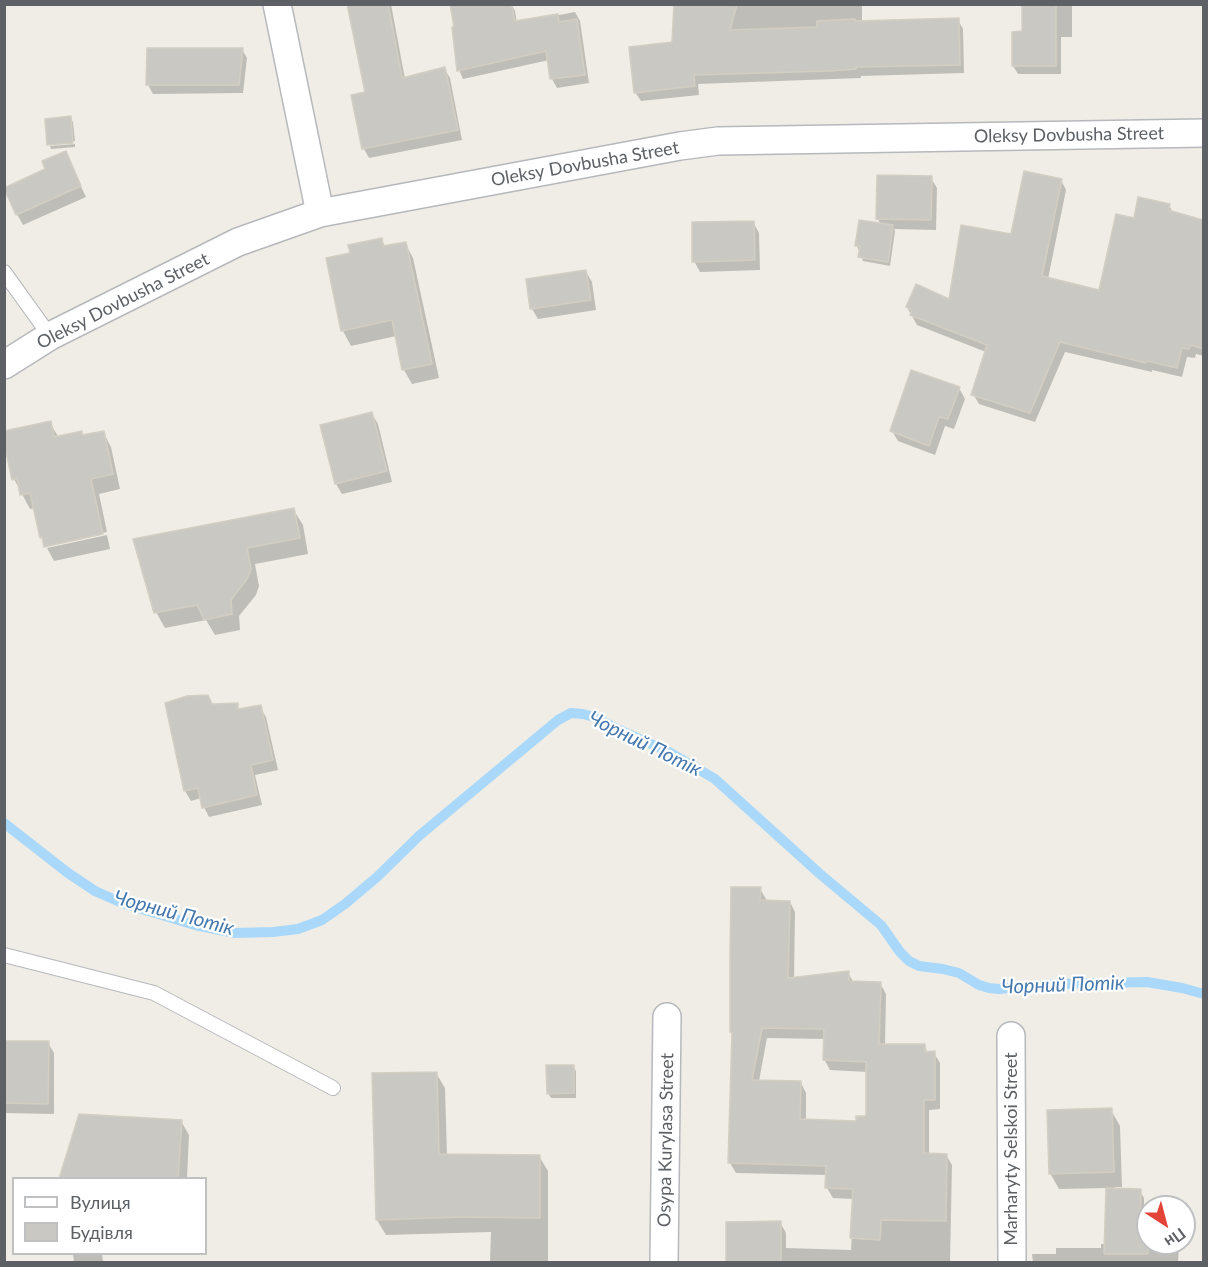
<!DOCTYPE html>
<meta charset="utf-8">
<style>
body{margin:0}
#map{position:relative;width:1208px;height:1267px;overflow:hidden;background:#efede5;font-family:Lato,sans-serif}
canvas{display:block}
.frame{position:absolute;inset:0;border:6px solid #5d6165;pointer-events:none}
.legend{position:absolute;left:12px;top:1177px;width:195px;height:78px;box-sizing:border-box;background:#fff;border:2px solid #bec0c1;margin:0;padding:8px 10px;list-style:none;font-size:18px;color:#5d6165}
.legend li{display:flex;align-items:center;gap:12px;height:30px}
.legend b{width:30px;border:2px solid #bec0c1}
.north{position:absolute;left:1136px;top:1195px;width:60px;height:60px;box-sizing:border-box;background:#fff;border:2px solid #bec0c1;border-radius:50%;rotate:144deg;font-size:16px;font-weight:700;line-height:24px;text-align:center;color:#5d6165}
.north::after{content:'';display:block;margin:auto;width:21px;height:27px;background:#e24438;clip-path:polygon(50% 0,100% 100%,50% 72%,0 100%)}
</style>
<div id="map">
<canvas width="1208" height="1267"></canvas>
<div class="frame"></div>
<ul class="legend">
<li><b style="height:8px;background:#fff"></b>Вулиця</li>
<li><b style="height:16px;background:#cac8c2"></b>Будівля</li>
</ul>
<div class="north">Пн</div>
</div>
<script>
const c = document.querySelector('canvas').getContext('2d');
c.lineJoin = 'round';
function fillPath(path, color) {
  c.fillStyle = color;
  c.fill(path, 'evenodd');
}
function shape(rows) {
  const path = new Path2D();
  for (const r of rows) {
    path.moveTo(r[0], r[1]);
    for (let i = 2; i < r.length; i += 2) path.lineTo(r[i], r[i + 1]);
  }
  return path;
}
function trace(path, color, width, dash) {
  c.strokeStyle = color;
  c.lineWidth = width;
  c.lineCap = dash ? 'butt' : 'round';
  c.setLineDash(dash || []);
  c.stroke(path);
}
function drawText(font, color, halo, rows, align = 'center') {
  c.font = font + ' Lato,sans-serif';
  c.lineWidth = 4.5;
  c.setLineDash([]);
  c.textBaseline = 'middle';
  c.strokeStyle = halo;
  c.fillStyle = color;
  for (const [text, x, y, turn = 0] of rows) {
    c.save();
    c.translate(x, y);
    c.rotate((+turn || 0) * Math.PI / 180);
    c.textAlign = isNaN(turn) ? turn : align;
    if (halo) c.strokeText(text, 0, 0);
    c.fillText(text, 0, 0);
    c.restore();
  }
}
const shadow = shape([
 [349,4,391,4,405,79,444,68,450,78,462,140,369,158,364,149,366,93],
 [511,4,515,11,517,23,575,12,580,21,589,83,557,88,552,79,549,60,463,79,459,70],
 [675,4,862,4,862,22,958,20,963,29,964,73,861,76,861,78,698,84,699,95,641,101,635,92,674,44],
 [1023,4,1072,4,1072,37,1061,37,1061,74,1018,74,1013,66,1023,33],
 [1161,4,1187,4,1186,6],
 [242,49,247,58,243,93,153,94,148,85,148,50],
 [70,118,73,122,75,141,48,143],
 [75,144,75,147,51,149,50,146],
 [65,153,86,197,23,225,17,214],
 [931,178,937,188,936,230,894,229,895,231,890,266,863,261,857,246,881,225,878,219],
 [1061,180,1066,190,1048,279,1100,292,1135,220,1169,205,1173,213,1204,222,1204,356,1196,354,1195,358,1187,357,1182,377,1152,370,1152,372,1065,352,1035,422,979,404,973,394,986,352,917,325,907,307,951,301,1012,235],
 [753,222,759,233,760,270,700,272,694,261],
 [381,240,386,247,405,243,413,258,439,378,412,384,404,370,396,336,351,346,343,331,327,259,351,254],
 [586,272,592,282,596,310,538,319,532,309,527,280],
 [959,388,965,399,954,429,945,426,935,455,898,441,892,431],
 [372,414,378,424,392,482,342,494,336,484,322,426],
 [50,423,59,438,83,437,103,432,111,447,120,489,99,494,107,532,46,545,46,547,42,538,35,508,30,509,14,479],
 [293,509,303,525,308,554,255,564,259,586,256,595,239,616,240,630,215,635,206,620,165,628,156,612],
 [107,535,110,549,54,561,47,548],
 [167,704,237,705,240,711,260,707,266,717,278,770,255,775,262,805,209,817,204,807,201,798,191,801,185,791],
 [760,889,766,899,766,902,790,902,795,912,794,979,848,973,854,983,880,983,886,994,885,1045,924,1045,928,1053,934,1053,940,1063,940,1109,929,1110,929,1155,946,1155,952,1165,950,1262,728,1262,780,1222,786,1233,786,1248,851,1250,854,1199,833,1198,827,1188,827,1175,736,1173,730,1163,733,1034,732,1032,731,956],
 [767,1038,825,1039,824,1059,830,1070,868,1072,868,1118,857,1123,806,1120,806,1093,801,1083,759,1081],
 [4,1043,48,1043,54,1053,54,1114,4,1113],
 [573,1066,576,1071,576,1098,551,1098,548,1093],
 [436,1073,445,1088,447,1156,539,1156,548,1171,548,1262,490,1262,491,1232,386,1235,377,1220],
 [1111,1110,1120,1126,1122,1187,1115,1187,1115,1190,1140,1191,1144,1198,1144,1220,1148,1220,1148,1243,1177,1243,1179,1246,1178,1262,1033,1262,1032,1254,1056,1254,1056,1248,1101,1248,1101,1244,1106,1244,1107,1188,1059,1189,1050,1173],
 [181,1121,189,1135,187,1178,61,1178],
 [73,1254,102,1254,103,1262,74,1262]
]);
const stream = shape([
 [4,823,68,873,95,891,122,903,195,925,235,933,273,932,298,929,322,920,345,904,377,877,420,835,558,720,571,713,583,714,594,717,615,728,669,752,715,779,820,874,881,925,900,952,909,961,919,966,943,969,959,973,979,985,989,988,999,989,1057,984,1147,982,1182,988,1204,994]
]);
const building = shape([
 [347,4,388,4,402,78,445,67,458,130,362,149,351,95,365,92,347,4],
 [450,4,511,4,515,21,558,14,559,22,577,19,585,75,550,79,546,51,457,71,452,27,454,27,450,4],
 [674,4,737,4,730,30,817,27,817,21,855,19,855,21,959,18,960,65,856,67,856,69,828,71,694,75,695,86,634,93,629,47,672,42,674,4],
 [1022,4,1056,4,1056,66,1012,66,1012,32,1022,31,1022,4],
 [147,48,243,48,239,85,146,85,147,48],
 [71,116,73,143,47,145,45,119,71,116],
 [66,151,81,186,16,215,4,188,45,169,42,161,66,151],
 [1024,171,1062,179,1042,276,1099,290,1116,214,1134,218,1138,197,1170,204,1168,210,1203,220,1203,349,1191,345,1189,349,1182,348,1177,368,1147,361,1146,363,1060,342,1030,413,971,395,987,345,910,315,912,310,906,307,916,284,949,299,961,225,1011,234,1024,171],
 [877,175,932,176,931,220,876,219,877,175],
 [859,220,893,225,888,262,858,257,860,246,855,246,859,220],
 [754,221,755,260,692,262,692,222,754,221],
 [382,238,383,246,406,242,432,364,402,370,392,320,341,331,326,258,350,253,348,245,382,238],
 [586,270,591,300,530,309,526,279,586,270],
 [911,370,960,387,948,419,939,417,929,446,890,431,911,370],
 [372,412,387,471,335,484,320,425,372,412],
 [51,421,54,437,82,431,82,435,104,431,113,474,91,479,103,534,44,547,42,537,40,538,30,493,20,495,17,478,12,480,4,443,4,431,51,421],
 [294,508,300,538,247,548,251,569,247,579,231,600,232,614,204,620,197,605,154,613,133,539,294,508],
 [208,695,212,704,238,703,238,709,261,705,273,760,251,765,257,795,202,808,198,788,184,791,165,703,187,696,208,695],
 [731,887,761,887,760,900,790,901,788,978,849,971,849,981,881,982,879,1044,925,1044,925,1052,935,1051,935,1100,924,1100,924,1153,947,1154,946,1221,881,1220,880,1240,850,1238,853,1189,825,1188,826,1166,728,1163,732,1032,730,1032,730,956,731,887],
 [762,1028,824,1029,823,1060,866,1062,866,1116,856,1116,856,1121,800,1119,801,1081,752,1080,762,1028],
 [4,1041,49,1041,48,1104,4,1103,4,1041],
 [546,1065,574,1065,574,1093,547,1094,546,1065],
 [437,1072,439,1154,540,1155,540,1218,460,1217,376,1220,372,1073,437,1072],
 [1112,1108,1114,1172,1049,1174,1047,1110,1112,1108],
 [79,1114,182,1120,178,1179,59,1179,79,1114],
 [1106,1188,1141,1189,1140,1218,1148,1218,1148,1254,1104,1254,1106,1188],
 [781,1221,781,1263,726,1263,726,1222,781,1221]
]);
const lane = shape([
 [4,272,50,336],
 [4,955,154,993,333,1088]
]);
const street = shape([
 [277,4,320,213],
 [4,365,50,336,238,242,320,213,680,146,718,141,1204,133],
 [1011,1036,1012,1262],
 [664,1262,667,1017]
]);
const streetNames = [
 ["Oleksy Dovbusha Street",1069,135,-1],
 ["Oleksy Dovbusha Street",585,164,-10],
 ["Oleksy Dovbusha Street",123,301,-27],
 ["Osypa Kurylasa Street",666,1140,-89],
 ["Marharyty Selskoi Street",1011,1149,-90]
];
const waterNames = [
 ["Чорний Потік",645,744,26],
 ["Чорний Потік",174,913,15],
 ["Чорний Потік",1063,985,-2]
];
fillPath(shadow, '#0003');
trace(stream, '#a9d8fb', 10);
fillPath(building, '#cac8c2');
trace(building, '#d3cec4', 1.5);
trace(lane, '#b6b8bc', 16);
trace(street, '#b6b8bc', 30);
trace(lane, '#fff', 14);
trace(street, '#fff', 27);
drawText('18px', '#5d6165', '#fff', streetNames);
drawText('italic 20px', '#4578ae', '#fff', waterNames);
</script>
